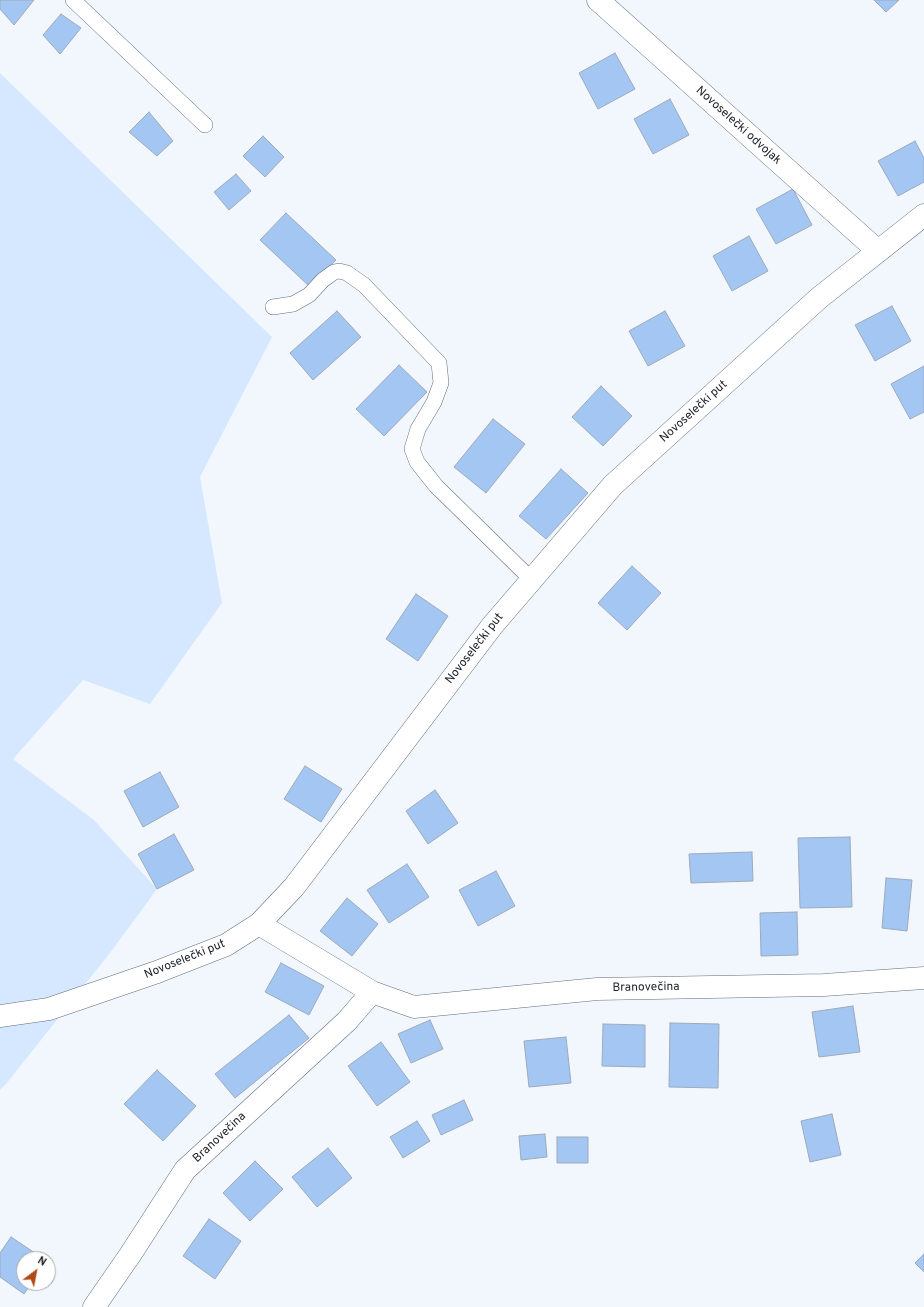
<!DOCTYPE html>
<meta charset="utf-8">
<style>
body{margin:0}
#map{position:relative;width:924px;height:1307px;overflow:hidden;background:#f1f7fd;font-family:Overpass,sans-serif}
canvas{display:block}
.north{position:absolute;left:16px;top:1251px;width:40px;height:40px;box-sizing:border-box;background:#fff;border:1px solid #a6a8aa;border-radius:50%;rotate:32deg;font-size:11px;font-weight:700;line-height:16px;text-align:center;color:#20252b}
.north::after{content:'';display:block;margin:auto;width:14px;height:18px;background:#ae4a17;clip-path:polygon(50% 0,100% 100%,50% 72%,0 100%)}
</style>
<div id="map">
<canvas width="924" height="1307"></canvas>
<div class="north">N</div>
</div>
<script>
const c = document.querySelector('canvas').getContext('2d');
c.lineJoin = 'round';
function fillPath(path, color) {
  c.fillStyle = color;
  c.fill(path, 'evenodd');
}
function shape(rows) {
  const path = new Path2D();
  for (const r of rows) {
    path.moveTo(r[0], r[1]);
    for (let i = 2; i < r.length; i += 2) path.lineTo(r[i], r[i + 1]);
  }
  return path;
}
function trace(path, color, width, dash) {
  c.strokeStyle = color;
  c.lineWidth = width;
  c.lineCap = dash ? 'butt' : 'round';
  c.setLineDash(dash || []);
  c.stroke(path);
}
function drawText(font, color, halo, rows, align = 'center') {
  c.font = font + ' Overpass,sans-serif';
  c.lineWidth = 3;
  c.setLineDash([]);
  c.textBaseline = 'middle';
  c.strokeStyle = halo;
  c.fillStyle = color;
  for (const [text, x, y, turn = 0] of rows) {
    c.save();
    c.translate(x, y);
    c.rotate((+turn || 0) * Math.PI / 180);
    c.textAlign = isNaN(turn) ? turn : align;
    if (halo) c.strokeText(text, 0, 0);
    c.fillText(text, 0, 0);
    c.restore();
  }
}
const green = shape([
 [0,73,272,337,200,477,222,603,150,704,83,680,13,759,94,820,157,889,110,953,6,1084,0,1090]
]);
const building = shape([
 [0,0,34,0,14,25,0,9,0,0],
 [874,0,899,0,886,12,874,0],
 [61,14,81,28,60,54,43,35,61,14],
 [615,53,635,89,598,109,579,73,615,53],
 [670,99,689,135,653,154,634,119,670,99],
 [149,112,173,141,157,156,129,132,149,112],
 [263,136,284,157,265,177,243,156,263,136],
 [915,141,924,158,924,182,898,196,878,161,915,141],
 [236,174,251,191,229,210,214,192,236,174],
 [793,189,812,225,776,244,756,209,793,189],
 [286,213,336,260,310,287,260,240,286,213],
 [749,236,768,271,732,291,713,256,749,236],
 [892,306,911,341,875,361,855,325,892,306],
 [337,311,361,337,313,380,290,353,337,311],
 [665,311,685,346,648,366,629,331,665,311],
 [399,365,427,392,384,436,356,409,399,365],
 [924,366,924,412,910,419,891,384,924,366],
 [601,386,632,416,603,446,572,417,601,386],
 [493,419,525,444,486,493,454,467,493,419],
 [561,469,588,493,546,539,519,516,561,469],
 [632,566,661,593,627,630,598,603,632,566],
 [416,594,448,616,418,661,386,639,416,594],
 [305,766,342,789,321,822,284,799,305,766],
 [160,772,179,807,143,827,124,791,160,772],
 [435,790,458,823,428,844,406,811,435,790],
 [174,834,194,870,157,889,138,854,174,834],
 [850,837,852,907,800,908,798,838,850,837],
 [752,852,753,881,691,883,689,854,752,852],
 [407,864,429,897,389,923,367,890,407,864],
 [496,871,515,906,478,926,459,890,496,871],
 [886,878,912,880,907,931,882,928,886,878],
 [347,898,378,924,352,956,320,931,347,898],
 [797,912,798,955,761,956,760,913,797,912],
 [281,963,324,986,309,1015,265,992,281,963],
 [853,1006,860,1052,819,1057,812,1012,853,1006],
 [289,1015,309,1038,235,1098,215,1074,289,1015],
 [430,1020,443,1049,411,1063,398,1034,430,1020],
 [670,1023,719,1024,718,1088,669,1087,670,1023],
 [603,1024,645,1025,645,1067,602,1066,603,1024],
 [566,1037,571,1083,529,1087,524,1041,566,1037],
 [381,1042,410,1082,377,1106,348,1066,381,1042],
 [157,1070,196,1106,163,1141,124,1104,157,1070],
 [464,1100,473,1120,441,1135,432,1115,464,1100],
 [832,1114,841,1155,810,1162,801,1121,832,1114],
 [417,1121,430,1141,403,1158,390,1137,417,1121],
 [545,1134,547,1157,521,1160,519,1136,545,1134],
 [557,1137,588,1137,588,1163,557,1163,557,1137],
 [328,1148,352,1178,317,1207,292,1177,328,1148],
 [255,1161,283,1189,250,1221,223,1193,255,1161],
 [209,1219,241,1241,215,1279,183,1256,209,1219],
 [11,1237,44,1259,24,1259,24,1283,32,1283,24,1294,0,1277,0,1253,11,1237],
 [924,1254,924,1272,915,1263,924,1254]
]);
const service = shape([
 [73,0,205,125],
 [273,307,293,304,309,295,323,280,334,272,339,271,347,273,364,285,439,363,441,383,434,402,418,429,412,449,417,462,436,486,532,580]
]);
const minor = shape([
 [598,0,878,251],
 [259,924,372,992,414,1007,597,989,824,985,924,978],
 [94,1307,130,1255,185,1170,347,1021,372,992]
]);
const tertiary = shape([
 [0,1016,49,1009,157,972,226,945,259,924,294,887,492,626,613,485,819,298,924,215]
]);
const streetNames = [
 ["Novoselečki odvojak",738,126,42],
 ["Novoselečki put",694,412,-42],
 ["Novoselečki put",475,649,-52],
 ["Novoselečki put",185,960,-22],
 ["Branovečina",646,988,-1],
 ["Branovečina",220,1138,-43]
];
fillPath(green, '#d6e8ff');
fillPath(building, '#a3c6f2');
trace(building, '#9daaba', 1);
trace(service, '#626e7d', 16);
trace(minor, '#626e7d', 23);
trace(tertiary, '#626e7d', 23);
trace(service, '#fff', 15);
trace(minor, '#fff', 22);
trace(tertiary, '#fff', 22);
drawText('12px', '#20252b', '#fff', streetNames);
</script>
